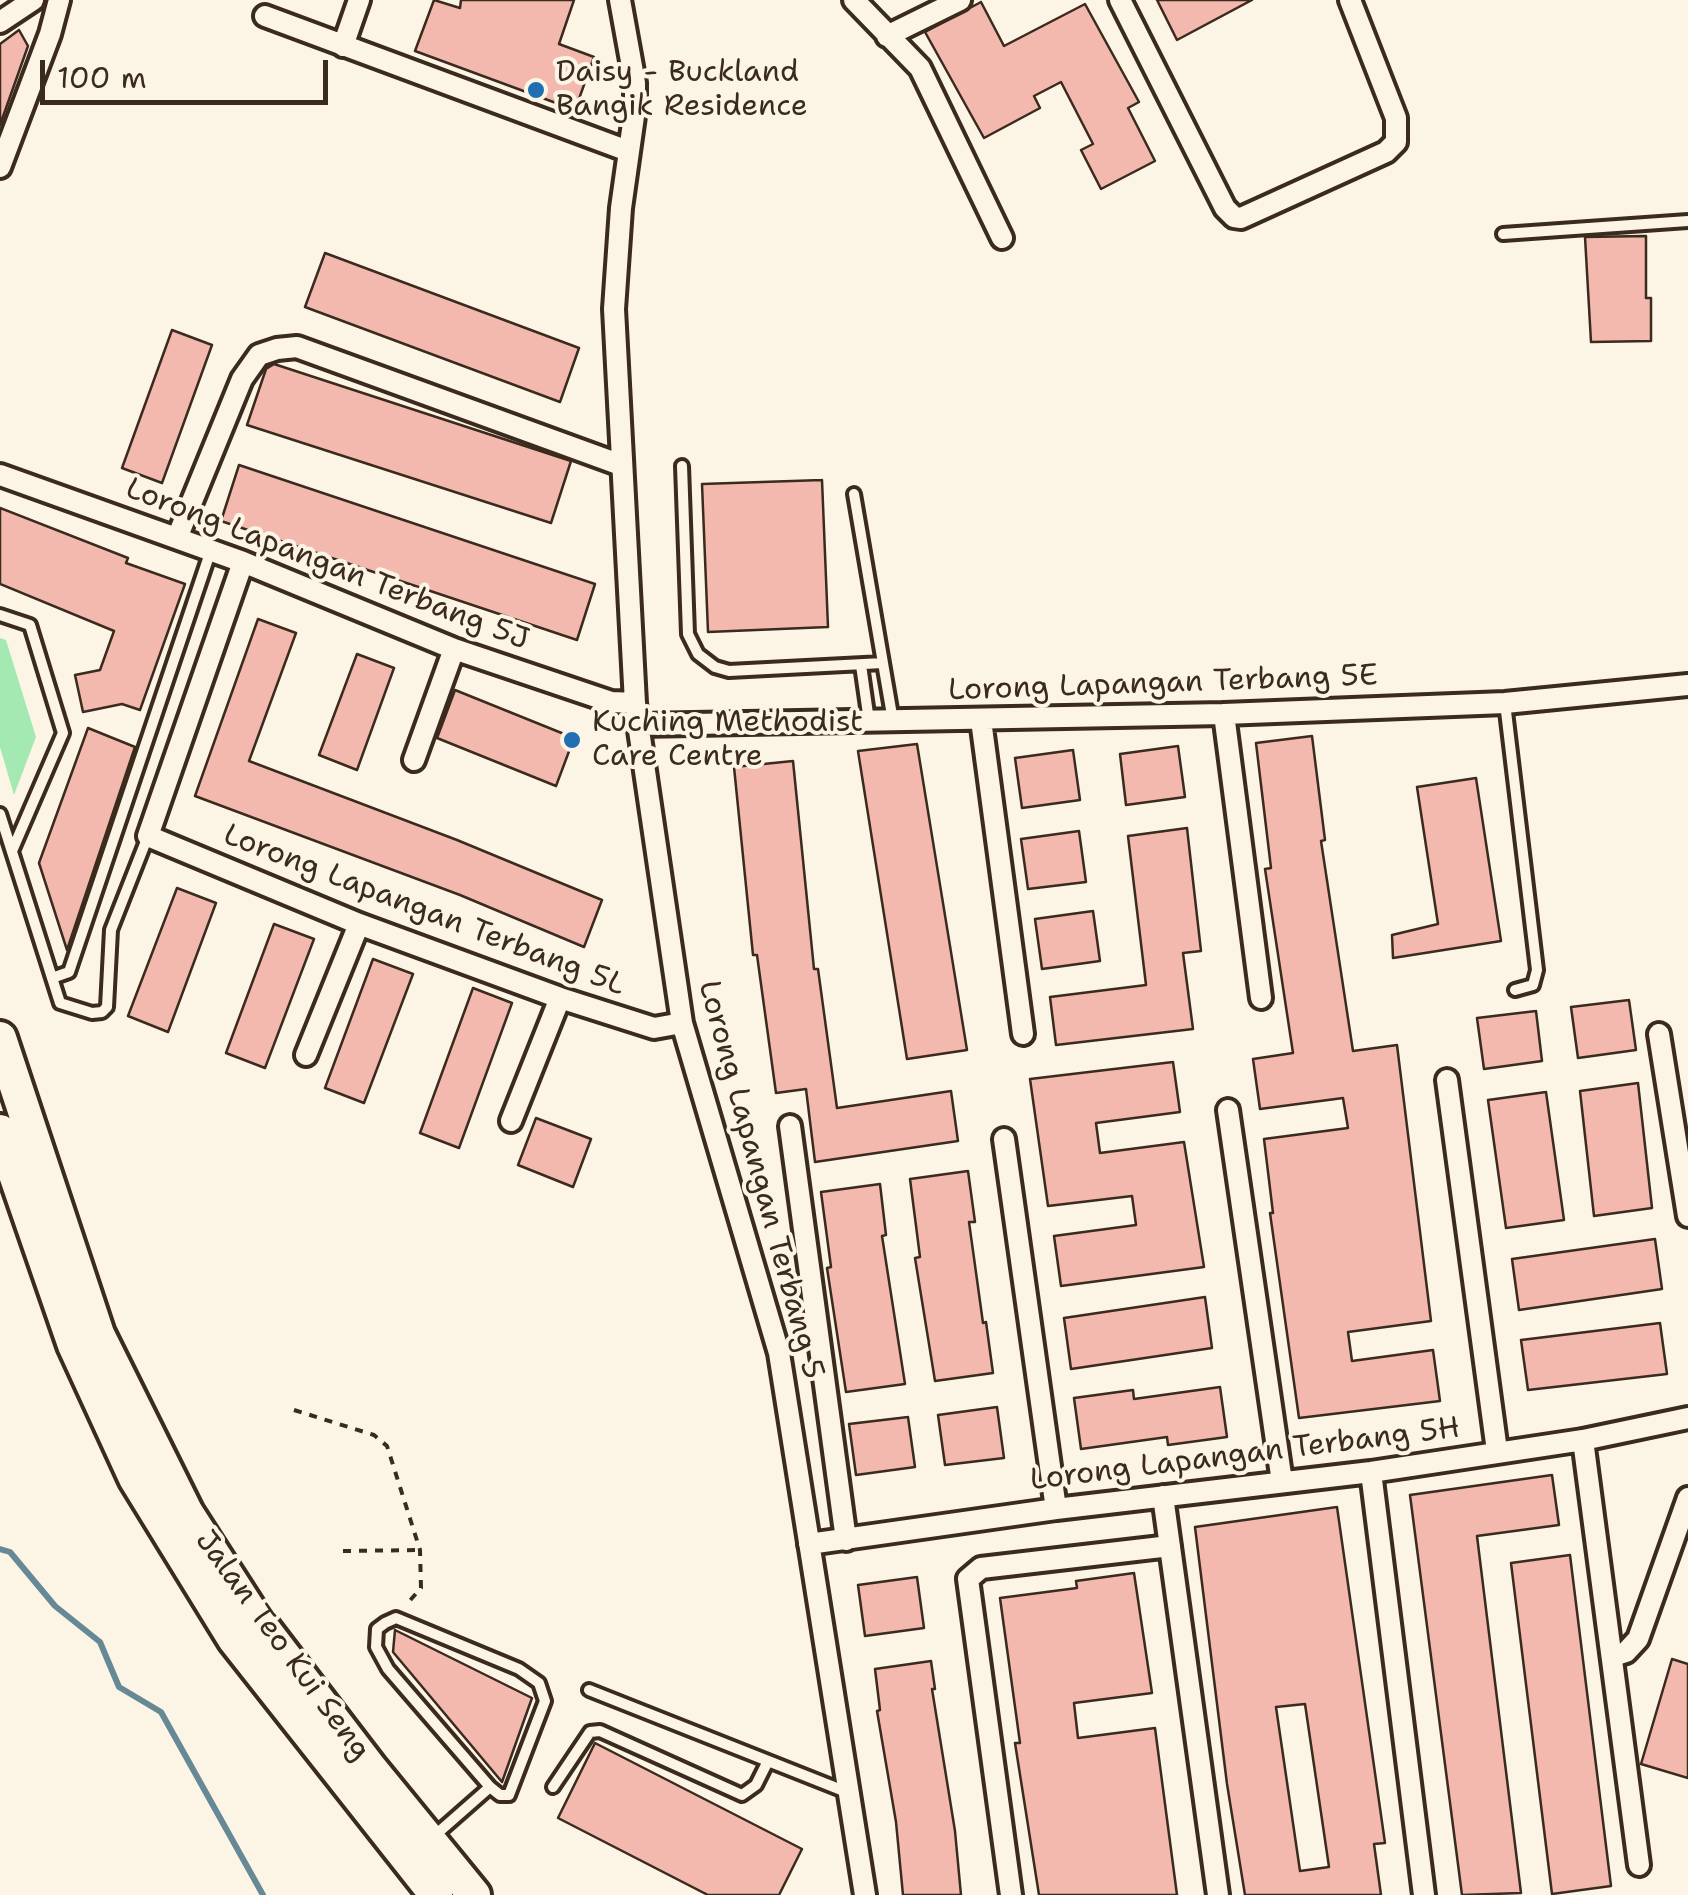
<!DOCTYPE html>
<style>
body{margin:0}
#map{position:relative;width:1688px;height:1895px;overflow:hidden;background:#fcf5e5;font-family:"Shantell Sans",sans-serif}
canvas{display:block}
.scale{position:absolute;left:40px;top:60px;width:288px;height:45px;box-sizing:border-box;border:5px solid #3b2a1e;border-top:0;padding-left:12px;font-size:30px;line-height:35px;white-space:nowrap;color:#3b2a1e;-webkit-text-stroke:8px #fcf5e5;paint-order:stroke}
</style>
<div id="map">
<canvas width="1688" height="1895"></canvas>
<div class="scale">100 m</div>
</div>
<script>
const c = document.querySelector('canvas').getContext('2d');
c.lineJoin = 'round';
function fillPath(path, color) {
  c.fillStyle = color;
  c.fill(path, 'evenodd');
}
function shape(rows) {
  const path = new Path2D();
  for (const r of rows) {
    path.moveTo(r[0], r[1]);
    for (let i = 2; i < r.length; i += 2) path.lineTo(r[i], r[i + 1]);
  }
  return path;
}
function trace(path, color, width, dash) {
  c.strokeStyle = color;
  c.lineWidth = width;
  c.lineCap = dash ? 'butt' : 'round';
  c.setLineDash(dash || []);
  c.stroke(path);
}
function drawText(font, color, halo, rows, align = 'center') {
  c.font = font + ' "Shantell Sans",sans-serif';
  c.lineWidth = 8;
  c.setLineDash([]);
  c.textBaseline = 'middle';
  c.strokeStyle = halo;
  c.fillStyle = color;
  for (const [text, x, y, turn = 0] of rows) {
    c.save();
    c.translate(x, y);
    c.rotate((+turn || 0) * Math.PI / 180);
    c.textAlign = isNaN(turn) ? turn : align;
    if (halo) c.strokeText(text, 0, 0);
    c.fillText(text, 0, 0);
    c.restore();
  }
}
const green = shape([
 [0,638,6,640,36,737,14,795,0,747]
]);
const stream = shape([
 [0,1549,10,1552,55,1606,100,1642,119,1687,161,1712,263,1895]
]);
const building = shape([
 [434,0,460,8,461,0,574,0,559,44,594,57,575,110,415,51,434,0],
 [1157,0,1252,0,1177,40,1157,0],
 [981,2,1004,46,1085,4,1139,102,1128,108,1155,161,1101,189,1081,150,1093,144,1061,82,1034,96,1040,108,984,138,925,32,981,2],
 [19,30,28,46,0,125,0,44,19,30],
 [1646,236,1646,298,1651,298,1651,341,1591,342,1585,237,1646,236],
 [325,253,579,348,560,402,305,307,325,253],
 [172,330,212,345,162,483,122,468,172,330],
 [274,364,571,461,551,523,247,425,266,369,274,364],
 [239,465,595,584,577,640,221,521,239,465],
 [822,480,828,627,708,632,702,484,822,480],
 [0,508,128,558,126,563,185,584,140,710,122,704,83,712,75,675,100,670,114,631,0,584,0,508],
 [258,619,296,633,249,761,457,840,602,900,584,947,460,895,195,796,258,619],
 [357,654,394,668,357,770,319,755,357,654],
 [455,690,574,738,556,786,437,738,455,690],
 [88,728,135,747,67,950,39,863,88,728],
 [1312,736,1325,840,1321,841,1353,1051,1397,1045,1431,1321,1348,1332,1352,1361,1433,1350,1440,1401,1299,1418,1270,1213,1273,1213,1264,1139,1348,1128,1343,1098,1260,1109,1253,1059,1293,1053,1265,869,1271,868,1256,743,1312,736],
 [917,744,967,1050,907,1059,858,751,917,744],
 [1178,746,1185,797,1126,805,1120,754,1178,746],
 [1073,750,1080,800,1022,808,1015,758,1073,750],
 [793,761,814,969,818,969,837,1108,951,1091,958,1141,815,1162,806,1089,776,1093,757,955,753,955,734,767,793,761],
 [1476,778,1501,941,1393,958,1392,935,1438,924,1417,787,1476,778],
 [1187,828,1201,951,1183,953,1193,1029,1056,1045,1050,997,1146,985,1128,836,1187,828],
 [1079,831,1086,882,1028,889,1021,839,1079,831],
 [177,888,216,903,168,1032,128,1016,177,888],
 [1093,911,1100,961,1042,969,1035,919,1093,911],
 [274,924,314,939,265,1068,226,1053,274,924],
 [373,959,413,974,364,1103,325,1088,373,959],
 [473,988,512,1003,459,1148,420,1133,473,988],
 [1629,1000,1636,1050,1578,1058,1571,1007,1629,1000],
 [1536,1011,1542,1061,1484,1069,1477,1018,1536,1011],
 [1173,1062,1180,1112,1096,1123,1100,1153,1184,1142,1204,1267,1061,1286,1054,1236,1136,1225,1132,1196,1048,1206,1030,1079,1173,1062],
 [1638,1083,1652,1208,1594,1216,1580,1091,1638,1083],
 [1546,1092,1564,1220,1506,1228,1488,1100,1546,1092],
 [536,1118,591,1139,573,1187,518,1165,536,1118],
 [968,1171,975,1222,969,1222,983,1323,986,1322,993,1373,935,1381,915,1258,920,1257,910,1179,968,1171],
 [880,1184,886,1235,882,1236,905,1384,846,1392,827,1268,831,1267,821,1192,880,1184],
 [1655,1239,1662,1289,1519,1310,1512,1259,1655,1239],
 [1205,1297,1212,1348,1071,1369,1064,1318,1205,1297],
 [1660,1323,1667,1374,1528,1390,1521,1340,1660,1323],
 [1220,1387,1227,1437,1168,1445,1167,1437,1081,1449,1074,1398,1133,1390,1134,1399,1220,1387],
 [997,1407,1004,1458,945,1465,938,1415,997,1407],
 [908,1417,915,1467,856,1475,849,1424,908,1417],
 [1552,1475,1559,1525,1477,1536,1521,1893,1462,1895,1410,1495,1552,1475],
 [1337,1507,1385,1843,1374,1844,1381,1895,1245,1895,1227,1784,1195,1527,1337,1507],
 [1305,1704,1329,1867,1300,1871,1276,1707,1305,1704],
 [1570,1555,1611,1886,1552,1894,1511,1563,1570,1555],
 [1134,1573,1152,1693,1074,1703,1078,1738,1155,1728,1177,1895,1039,1895,1015,1743,1020,1743,1000,1598,1077,1588,1076,1581,1134,1573],
 [917,1577,924,1628,865,1636,858,1585,917,1577],
 [395,1630,532,1698,502,1782,393,1652,395,1630],
 [1672,1659,1688,1664,1688,1778,1641,1764,1672,1659],
 [931,1661,935,1689,932,1689,955,1831,961,1895,903,1895,896,1822,877,1711,880,1710,875,1669,931,1661],
 [595,1743,802,1849,779,1895,708,1895,558,1818,595,1743]
]);
const path = shape([
 [294,1410,374,1435,387,1446,420,1550,421,1588,406,1605],
 [343,1551,420,1550]
]);
const service = shape([
 [1503,234,1688,221],
 [682,466,688,634,698,654,715,667,729,671,883,663,854,494],
 [0,615,30,625,63,733,12,851],
 [883,663,893,721],
 [861,665,869,721],
 [1505,703,1537,970,1533,985,1515,990],
 [0,814,60,1003,92,1013,102,1012,107,1007,111,930,148,836],
 [52,978,69,972,211,550],
 [589,1690,849,1793],
 [553,1787,590,1732,600,1731,742,1795,756,1785,768,1761],
 [433,1837,490,1787,500,1795,509,1795,545,1701,539,1683,519,1669,396,1618,385,1623,377,1629,376,1647,388,1669,490,1787]
]);
const minor = shape([
 [620,0,635,83,635,109,621,208,614,309,635,703,682,1023,779,1353,865,1895],
 [854,0,920,68,1002,238],
 [1120,0,1225,208,1234,217,1241,218,1386,152,1396,142,1396,118,1350,0],
 [265,16,628,151],
 [0,22,33,0],
 [887,36,960,0],
 [343,46,359,0],
 [0,167,50,34,59,0],
 [0,475,243,562,454,649,611,702,635,703],
 [177,538,242,379,259,355,277,349,297,347,621,465],
 [243,562,148,836,359,924,560,998,654,1028,682,1023],
 [1224,714,1261,998],
 [981,720,1023,1034],
 [640,725,1224,714,1505,703,1688,685],
 [414,760,454,649],
 [1659,1034,1688,1216],
 [306,1055,359,924],
 [1447,1080,1497,1451],
 [1228,1110,1282,1482],
 [511,1121,560,998],
 [790,1126,846,1540],
 [1004,1139,1056,1509],
 [1583,1440,1639,1865],
 [1371,1472,1424,1895],
 [1163,1496,1218,1895],
 [809,1544,1056,1509,1371,1472,1583,1440,1688,1418],
 [1613,1656,1626,1652,1638,1639,1688,1498],
 [1011,1895,968,1579,981,1568,1170,1546]
]);
const trunk = shape([
 [0,1038,98,1334,187,1513,250,1611,371,1769,474,1895],
 [0,1131,74,1345,135,1478,234,1639,436,1895]
]);
const markers = [
 [536,90,10,"#1f6fb2"],
 [572,740,10,"#1f6fb2"]
];
const poiNames = [
 ["Daisy - Buckland",556,73],
 ["Bangik Residence",556,107],
 ["Kuching Methodist",592,723],
 ["Care Centre",592,757]
];
const streetNames = [
 ["Lorong Lapangan Terbang 5J",327,565,21],
 ["Lorong Lapangan Terbang 5E",1163,684,-2],
 ["Lorong Lapangan Terbang 5L",424,911,21],
 ["Lorong Lapangan Terbang 5",760,1180,75],
 ["Lorong Lapangan Terbang 5H",1245,1455,-7],
 ["Jalan Teo Kui Seng",282,1646,54]
];
fillPath(green, '#a4e8b2');
trace(stream, '#668995', 6);
fillPath(building, '#f3b9ae');
trace(building, '#3b2a1e', 2.5);
trace(service, '#3b2a1e', 18);
trace(minor, '#3b2a1e', 28);
trace(trunk, '#3b2a1e', 40);
trace(path, '#3b2a1e', 4, [8, 8]);
trace(service, '#fcf5e5', 10);
trace(minor, '#fcf5e5', 20);
trace(trunk, '#fcf5e5', 32);
for (const [x, y, r, color] of markers) {
  const dot = new Path2D();
  dot.arc(x, y, r, 0, 2 * Math.PI);
  c.fillStyle = color;
  c.fill(dot);
  trace(dot, '#fcf5e5', 4);
}
drawText('30px', '#3b2a1e', '#fcf5e5', poiNames, 'left');
drawText('30px', '#3b2a1e', '#fcf5e5', streetNames);
</script>
